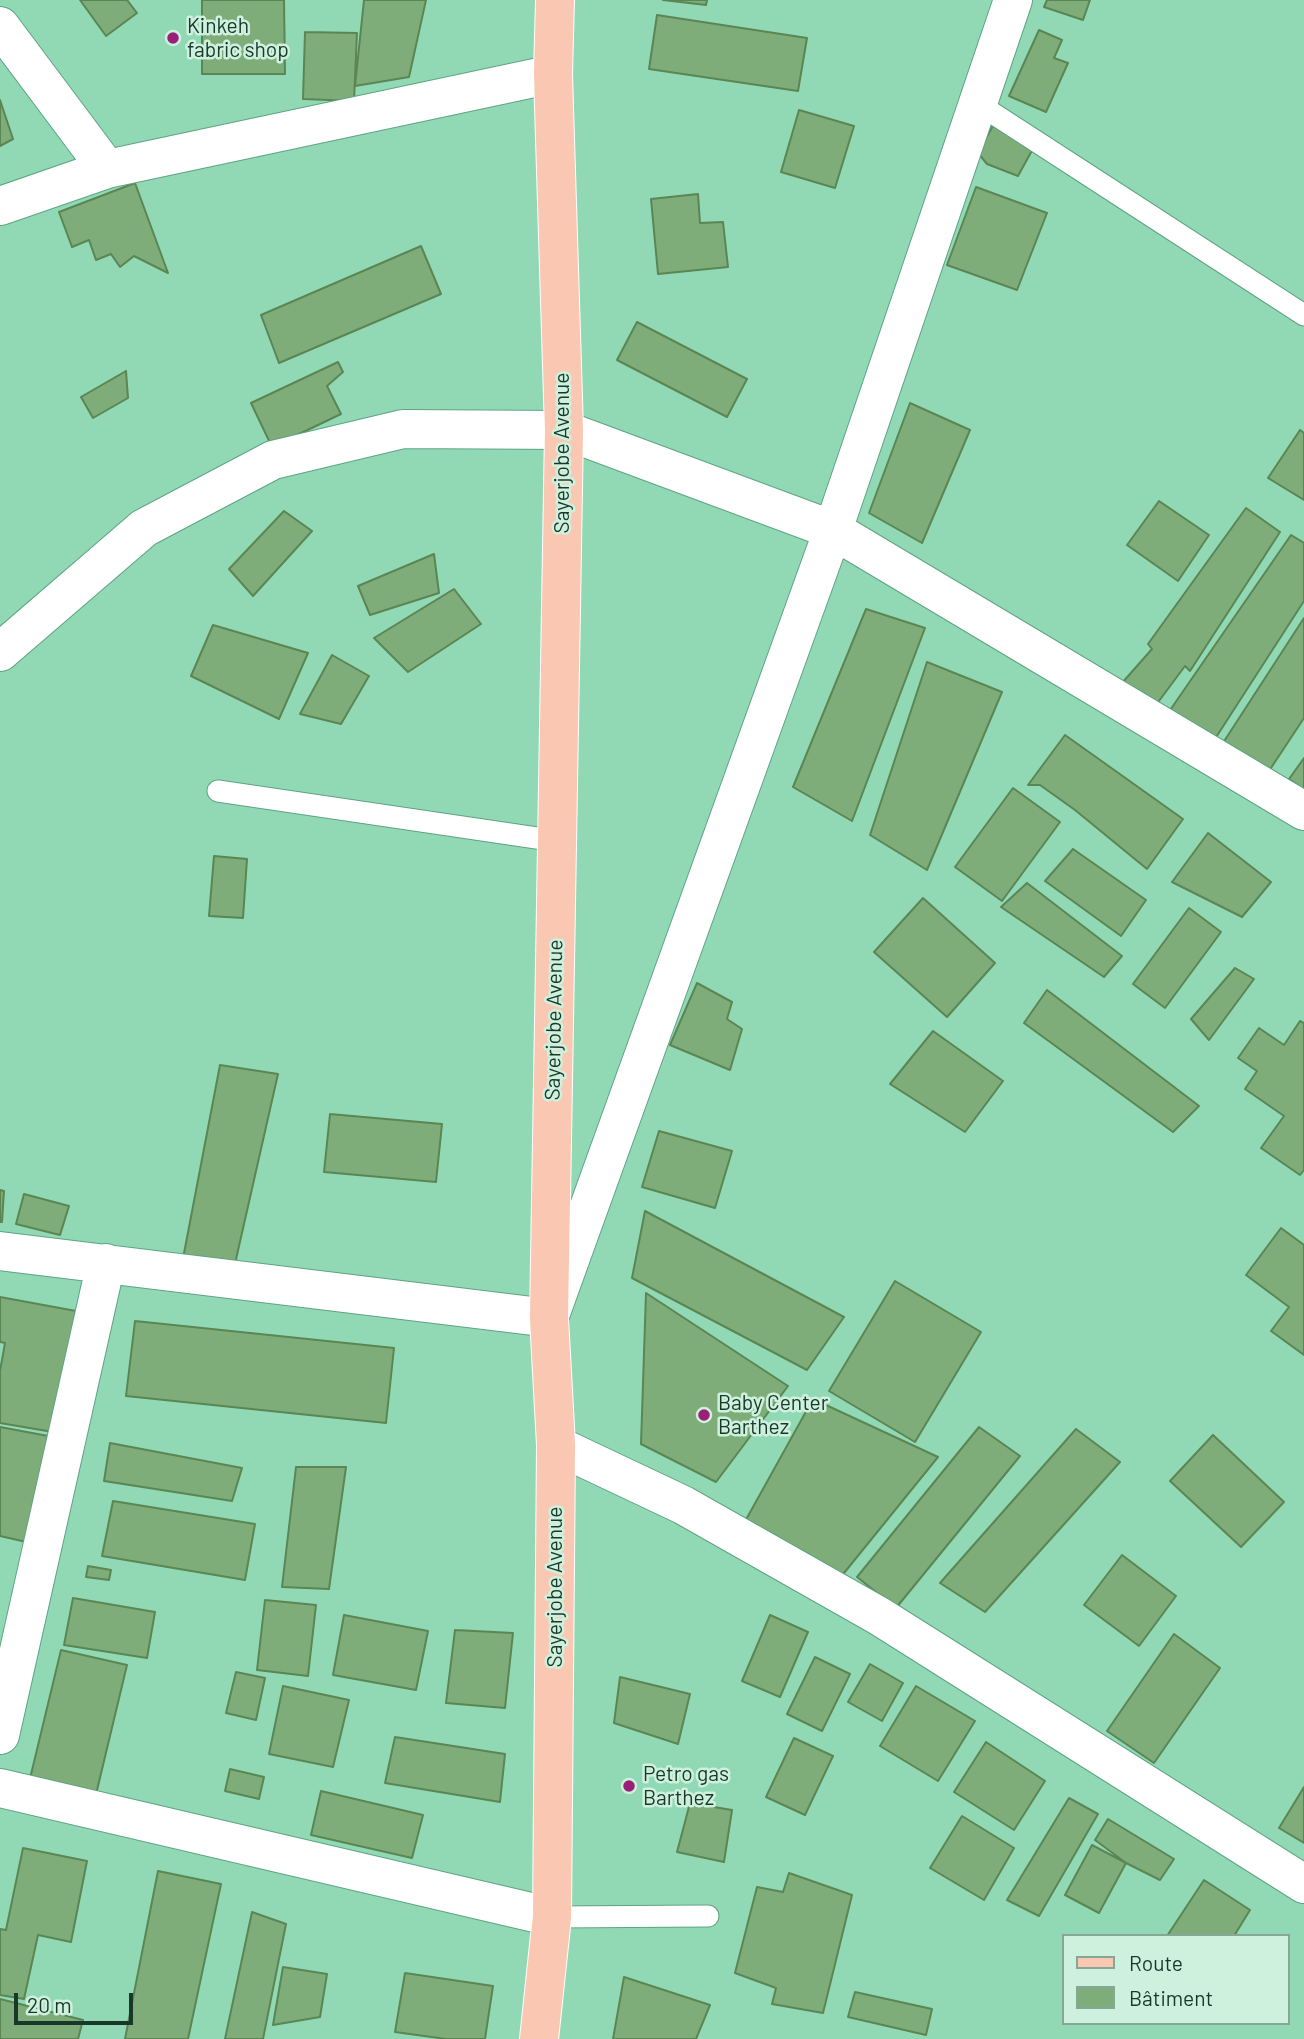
<!DOCTYPE html>
<meta charset="utf-8">
<style>
body{margin:0}
#map{position:relative;width:1304px;height:2039px;overflow:hidden;background:#91d9b5;font-family:Barlow,sans-serif}
canvas{display:block}
.legend{position:absolute;left:1062px;top:1934px;width:228px;height:91px;box-sizing:border-box;background:#cef1de;border:2px solid #86a796;margin:0;padding:9px 12px;list-style:none;font-size:21px;color:#1a382a}
.legend li{display:flex;align-items:center;gap:14px;height:35px}
.legend b{width:35px;border:2px solid #86a796}
.scale{position:absolute;left:14px;top:1993px;width:119px;height:32px;box-sizing:border-box;border:4px solid #1a382a;border-top:0;padding-left:9px;font-size:21px;line-height:24px;white-space:nowrap;color:#1a382a;-webkit-text-stroke:5px #cef1de;paint-order:stroke}
</style>
<div id="map">
<canvas width="1304" height="2039"></canvas>
<ul class="legend">
<li><b style="height:9px;background:#fac7b3"></b>Route</li>
<li><b style="height:19px;background:#7fad79"></b>Bâtiment</li>
</ul>
<div class="scale">20 m</div>
</div>
<script>
const c = document.querySelector('canvas').getContext('2d');
c.lineJoin = 'round';
function fillPath(path, color) {
  c.fillStyle = color;
  c.fill(path, 'evenodd');
}
function shape(rows) {
  const path = new Path2D();
  for (const r of rows) {
    path.moveTo(r[0], r[1]);
    for (let i = 2; i < r.length; i += 2) path.lineTo(r[i], r[i + 1]);
  }
  return path;
}
function trace(path, color, width, dash) {
  c.strokeStyle = color;
  c.lineWidth = width;
  c.lineCap = dash ? 'butt' : 'round';
  c.setLineDash(dash || []);
  c.stroke(path);
}
function drawText(font, color, halo, rows, align = 'center') {
  c.font = font + ' Barlow,sans-serif';
  c.lineWidth = 5;
  c.setLineDash([]);
  c.textBaseline = 'middle';
  c.strokeStyle = halo;
  c.fillStyle = color;
  for (const [text, x, y, turn = 0] of rows) {
    c.save();
    c.translate(x, y);
    c.rotate((+turn || 0) * Math.PI / 180);
    c.textAlign = isNaN(turn) ? turn : align;
    if (halo) c.strokeText(text, 0, 0);
    c.fillText(text, 0, 0);
    c.restore();
  }
}
const building = shape([
 [80,0,127,0,137,13,106,36,80,0],
 [202,0,284,0,285,74,202,74,202,0],
 [364,0,426,0,409,77,355,86,364,0],
 [663,0,707,0,706,5,663,0],
 [1047,0,1090,0,1083,20,1044,7,1047,0],
 [657,15,807,38,798,91,649,69,657,15],
 [1039,30,1062,40,1054,58,1068,63,1046,112,1009,96,1039,30],
 [305,32,357,33,354,101,303,99,305,32],
 [0,100,13,139,0,146,0,100],
 [799,110,854,126,835,188,781,172,799,110],
 [1001,111,1041,134,1018,176,987,164,978,153,1001,111],
 [135,183,168,273,134,256,120,267,111,254,96,260,89,240,72,247,59,212,135,183],
 [976,187,1047,213,1017,290,947,265,976,187],
 [698,194,700,223,723,222,728,267,658,274,651,199,698,194],
 [421,246,441,294,279,363,261,315,421,246],
 [637,322,747,379,727,417,617,360,637,322],
 [338,362,343,372,327,386,341,414,272,447,251,403,338,362],
 [126,371,128,398,93,418,81,397,126,371],
 [910,403,970,430,922,543,869,513,910,403],
 [1300,430,1304,433,1304,500,1268,478,1300,430],
 [1159,501,1209,535,1178,581,1127,545,1159,501],
 [1246,508,1280,532,1190,671,1185,666,1156,705,1122,683,1152,649,1148,644,1246,508],
 [284,511,312,531,253,596,229,569,284,511],
 [1291,535,1304,543,1304,601,1213,742,1166,716,1291,535],
 [434,554,439,593,370,615,358,586,434,554],
 [454,589,481,624,408,672,374,638,454,589],
 [866,609,925,628,852,821,793,787,866,609],
 [1304,618,1304,718,1267,774,1221,746,1304,618],
 [213,625,308,653,279,719,191,676,213,625],
 [332,655,369,676,341,724,300,714,332,655],
 [927,662,1002,692,927,870,870,835,927,662],
 [1065,735,1183,819,1147,869,1075,810,1040,785,1028,785,1065,735],
 [1304,758,1304,790,1289,779,1304,758],
 [1013,788,1060,822,1002,901,955,867,1013,788],
 [1208,833,1271,882,1242,917,1172,882,1208,833],
 [1073,849,1146,900,1121,936,1045,881,1073,849],
 [214,856,247,859,243,918,209,916,214,856],
 [1027,883,1122,956,1104,977,1001,907,1027,883],
 [923,898,995,963,947,1017,874,952,923,898],
 [1189,908,1221,932,1165,1008,1133,984,1189,908],
 [1235,968,1254,979,1209,1040,1191,1019,1235,968],
 [697,983,732,1002,727,1019,742,1029,730,1070,670,1045,697,983],
 [1047,990,1199,1106,1173,1132,1024,1023,1047,990],
 [1300,1021,1304,1023,1304,1170,1300,1175,1261,1148,1284,1116,1245,1089,1257,1071,1238,1058,1259,1028,1284,1045,1300,1021],
 [933,1031,1003,1081,965,1132,890,1084,933,1031],
 [220,1065,278,1074,232,1277,181,1269,220,1065],
 [330,1114,442,1124,436,1182,324,1172,330,1114],
 [659,1131,732,1151,715,1208,642,1187,659,1131],
 [0,1190,4,1191,2,1222,0,1222,0,1190],
 [24,1194,69,1206,60,1235,16,1224,24,1194],
 [645,1211,844,1317,807,1370,632,1278,645,1211],
 [1281,1228,1304,1245,1304,1355,1271,1331,1289,1307,1246,1275,1281,1228],
 [895,1281,981,1332,915,1442,829,1391,895,1281],
 [646,1293,788,1386,716,1482,641,1444,646,1293],
 [0,1297,76,1311,53,1432,0,1423,0,1371,5,1343,0,1342,0,1297],
 [135,1321,394,1348,386,1423,126,1396,135,1321],
 [813,1399,938,1457,840,1578,743,1525,813,1399],
 [0,1427,59,1438,35,1544,0,1536,0,1427],
 [979,1427,1020,1456,896,1608,857,1577,979,1427],
 [1076,1429,1120,1462,985,1612,940,1583,1076,1429],
 [1213,1435,1284,1502,1241,1547,1170,1481,1213,1435],
 [110,1443,242,1468,232,1501,104,1481,110,1443],
 [296,1467,346,1467,329,1589,282,1587,296,1467],
 [113,1501,255,1524,245,1580,102,1556,113,1501],
 [1122,1555,1176,1596,1139,1646,1084,1605,1122,1555],
 [88,1566,111,1570,109,1580,86,1577,88,1566],
 [73,1598,155,1612,147,1658,64,1645,73,1598],
 [265,1600,316,1605,308,1676,257,1670,265,1600],
 [344,1615,428,1631,416,1690,333,1675,344,1615],
 [770,1615,808,1632,780,1697,742,1681,770,1615],
 [455,1630,513,1633,505,1708,446,1703,455,1630],
 [1174,1634,1220,1668,1154,1763,1107,1731,1174,1634],
 [61,1650,127,1665,93,1807,27,1791,61,1650],
 [815,1657,850,1674,822,1731,787,1714,815,1657],
 [870,1664,903,1683,882,1721,848,1702,870,1664],
 [236,1672,265,1678,256,1720,226,1713,236,1672],
 [620,1677,690,1694,678,1744,614,1723,620,1677],
 [283,1686,349,1700,333,1767,269,1754,283,1686],
 [916,1686,975,1721,938,1781,880,1746,916,1686],
 [395,1737,505,1754,500,1802,385,1783,395,1737],
 [794,1738,833,1756,805,1815,766,1797,794,1738],
 [986,1742,1045,1781,1014,1830,954,1792,986,1742],
 [230,1769,264,1777,259,1799,225,1791,230,1769],
 [1304,1787,1304,1843,1279,1828,1304,1787],
 [321,1791,423,1815,412,1858,311,1835,321,1791],
 [1069,1798,1098,1814,1039,1916,1007,1900,1069,1798],
 [690,1803,732,1810,724,1862,677,1852,690,1803],
 [962,1816,1014,1848,984,1900,930,1868,962,1816],
 [1108,1819,1174,1859,1160,1880,1126,1863,1095,1840,1108,1819],
 [1092,1845,1126,1863,1099,1913,1065,1895,1092,1845],
 [23,1848,87,1861,71,1942,38,1935,24,1999,0,1995,0,1929,6,1930,23,1848],
 [158,1871,221,1884,188,2039,125,2039,158,1871],
 [789,1873,852,1895,823,2013,772,2004,776,1988,735,1973,757,1887,783,1892,789,1873],
 [1204,1880,1250,1910,1234,1936,1167,1936,1204,1880],
 [252,1912,286,1924,263,2039,225,2039,252,1912],
 [283,1967,327,1974,320,2017,273,2025,283,1967],
 [405,1973,493,1986,485,2039,446,2039,395,2032,405,1973],
 [624,1977,710,2005,696,2039,613,2039,624,1977],
 [855,1992,932,2009,926,2035,848,2017,855,1992],
 [0,1999,83,2020,78,2039,0,2039,0,1999]
]);
const lane = shape([
 [977,103,1304,315],
 [218,791,557,841],
 [552,1917,708,1916]
]);
const street = shape([
 [0,26,107,169],
 [0,206,107,169,553,74],
 [0,652,144,528,273,460,403,429,564,430,833,530,1304,811],
 [0,1251,549,1318,833,530,1013,0],
 [556,1445,683,1505,879,1616,1304,1884],
 [0,1735,106,1263],
 [0,1788,552,1917]
]);
const primary = shape([
 [539,2039,552,1917,556,1445,549,1318,564,430,553,74,555,0]
]);
const markers = [
 [173,38,7,"#991f79"],
 [704,1415,7,"#991f79"],
 [629,1786,7,"#991f79"]
];
const poiNames = [
 ["Kinkeh",187,26],
 ["fabric shop",187,50],
 ["Baby Center",718,1403],
 ["Barthez",718,1427],
 ["Petro gas",643,1774],
 ["Barthez",643,1798]
];
const streetNames = [
 ["Sayerjobe Avenue",562,453,-90],
 ["Sayerjobe Avenue",554,1020,-89],
 ["Sayerjobe Avenue",555,1587,-90]
];
fillPath(building, '#7fad79');
trace(building, '#5a8654', 2);
trace(lane, '#5ea482', 23);
trace(street, '#5ea482', 40);
trace(primary, '#fff', 40);
trace(lane, '#fff', 21);
trace(street, '#fff', 38);
trace(primary, '#fac7b3', 38);
for (const [x, y, r, color] of markers) {
  const dot = new Path2D();
  dot.arc(x, y, r, 0, 2 * Math.PI);
  c.fillStyle = color;
  c.fill(dot);
  trace(dot, '#cef1de', 2.5);
}
drawText('21px', '#1a382a', '#cef1de', poiNames, 'left');
drawText('21px', '#1a382a', '#cef1de', streetNames);
</script>
